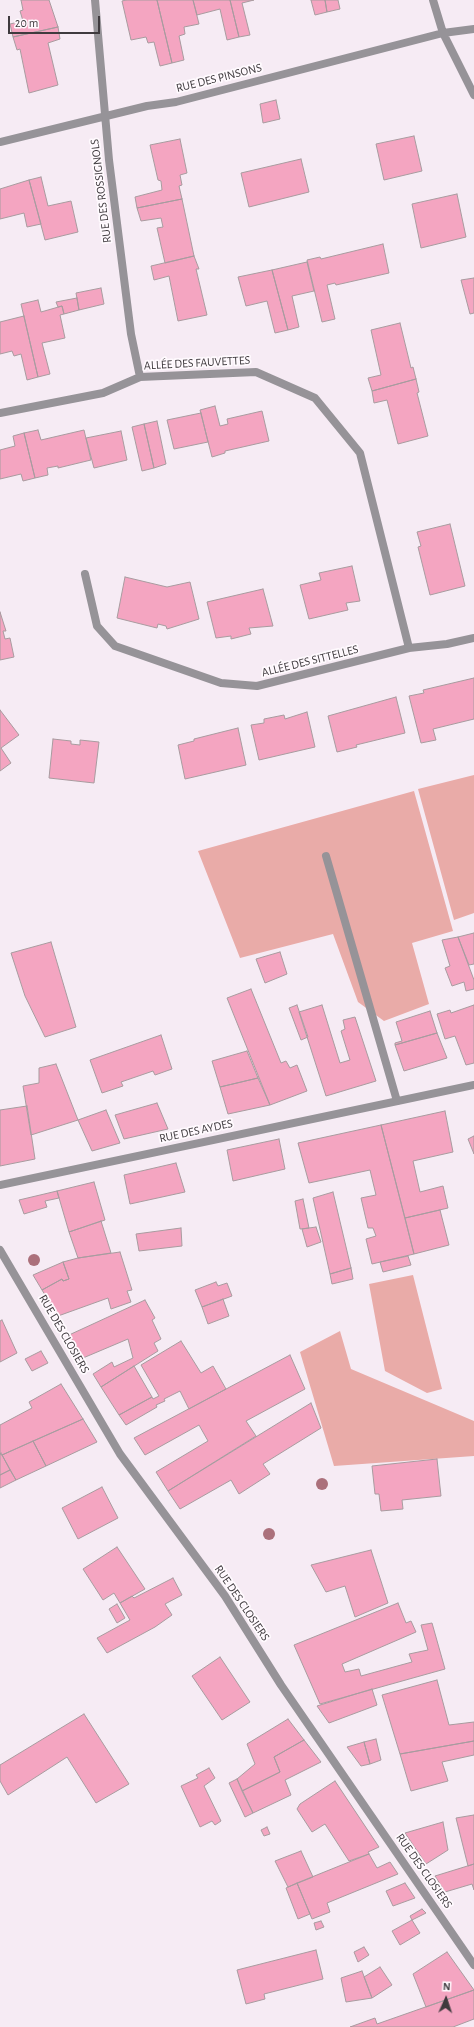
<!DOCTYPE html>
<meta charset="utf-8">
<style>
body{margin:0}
#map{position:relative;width:474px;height:2027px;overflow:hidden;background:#f6ebf4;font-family:"Alegreya Sans",sans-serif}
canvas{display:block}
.north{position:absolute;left:426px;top:1979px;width:40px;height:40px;-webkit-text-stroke:3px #fffafe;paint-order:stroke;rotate:3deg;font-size:11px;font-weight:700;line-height:16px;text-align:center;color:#3f3a3e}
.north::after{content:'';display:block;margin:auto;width:14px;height:18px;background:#3f3a3e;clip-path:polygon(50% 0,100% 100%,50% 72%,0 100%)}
.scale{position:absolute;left:8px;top:16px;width:92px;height:18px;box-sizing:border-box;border:2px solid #3f3a3e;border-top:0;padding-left:5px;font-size:12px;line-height:14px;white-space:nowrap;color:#3f3a3e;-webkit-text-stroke:3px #fffafe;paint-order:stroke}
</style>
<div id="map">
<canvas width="474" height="2027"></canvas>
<div class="north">N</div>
<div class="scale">20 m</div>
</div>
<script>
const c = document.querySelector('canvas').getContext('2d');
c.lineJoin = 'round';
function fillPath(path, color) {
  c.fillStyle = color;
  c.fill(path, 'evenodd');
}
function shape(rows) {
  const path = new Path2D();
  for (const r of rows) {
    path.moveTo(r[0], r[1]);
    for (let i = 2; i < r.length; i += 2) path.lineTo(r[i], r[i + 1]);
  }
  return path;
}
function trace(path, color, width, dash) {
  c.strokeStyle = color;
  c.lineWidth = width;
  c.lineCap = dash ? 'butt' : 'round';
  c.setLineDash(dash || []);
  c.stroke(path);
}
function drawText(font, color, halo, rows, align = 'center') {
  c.font = font + ' "Alegreya Sans",sans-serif';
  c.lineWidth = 3.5;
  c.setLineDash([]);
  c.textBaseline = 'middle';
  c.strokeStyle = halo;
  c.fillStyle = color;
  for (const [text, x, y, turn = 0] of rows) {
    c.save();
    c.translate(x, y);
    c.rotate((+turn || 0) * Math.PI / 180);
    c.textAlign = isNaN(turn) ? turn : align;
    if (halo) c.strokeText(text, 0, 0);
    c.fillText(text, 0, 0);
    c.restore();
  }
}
const green = shape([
 [474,775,474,913,454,920,418,789],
 [414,791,453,931,412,943,429,1004,384,1021,358,1002,333,934,240,958,198,851],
 [413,1275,442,1389,427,1393,385,1371,369,1284],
 [340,1331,351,1369,474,1421,474,1456,334,1466,300,1352]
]);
const building = shape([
 [21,0,49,0,58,27,13,37,10,24,23,21,20,11,23,10,21,0],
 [126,0,157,0,172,63,160,66,154,42,148,43,146,37,131,40,122,1,126,0],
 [157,0,193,0,199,24,184,27,185,34,179,36,184,60,172,63,157,0],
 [193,0,230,0,239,37,227,40,220,9,197,15,193,0],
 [230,0,254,0,242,3,250,35,239,37,230,0],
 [311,0,325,0,327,12,315,15,311,0],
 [325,0,338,0,340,9,327,12,325,0],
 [58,27,60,39,48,43,58,85,29,93,20,49,17,50,13,37,58,27],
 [276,100,280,119,263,123,260,104,276,100],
 [414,136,422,171,384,180,376,144,414,136],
 [180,139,187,173,180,175,182,185,179,186,182,199,137,208,135,197,162,190,161,181,158,180,150,145,180,139],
 [301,159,309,192,249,207,241,173,301,159],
 [41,177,48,206,71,201,78,232,45,240,29,180,41,177],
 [29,180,41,224,27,227,24,213,0,219,0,189,29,180],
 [457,194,466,237,421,248,412,204,457,194],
 [182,199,194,256,165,263,157,228,163,227,161,218,141,221,137,208,182,199],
 [383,244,389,273,336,285,335,283,327,285,335,319,322,322,307,260,320,257,321,259,383,244],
 [194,256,199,269,196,269,207,315,178,321,169,276,154,280,151,266,194,256],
 [307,262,314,291,292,296,299,327,288,330,272,270,307,262],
 [272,270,288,330,275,333,267,301,246,306,238,277,272,270],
 [474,278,474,313,470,314,461,280,474,278],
 [101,288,104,304,79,310,76,293,101,288],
 [77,298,79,310,64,314,62,306,58,307,56,302,77,298],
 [38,300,41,312,62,306,64,314,60,315,65,338,42,343,50,374,38,377,21,304,38,300],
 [24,316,38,377,27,380,21,354,14,356,12,351,0,354,0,322,24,316],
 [400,323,411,368,413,367,416,379,372,391,368,378,381,375,371,330,400,323],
 [416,379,419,392,417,393,428,436,398,444,387,400,374,403,372,391,416,379],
 [215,406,220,426,228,424,227,419,262,411,269,441,225,451,225,453,212,457,200,410,215,406],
 [201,413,208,442,174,449,167,420,201,413],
 [157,421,166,464,154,468,144,424,157,421],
 [144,424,154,468,142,471,132,427,144,424],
 [38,430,41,440,84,430,91,460,58,468,58,466,47,468,48,475,35,478,24,433,38,430],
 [121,431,127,460,94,468,86,438,121,431],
 [24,433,35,478,23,481,21,474,0,479,0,450,15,446,13,436,24,433],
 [450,524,465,586,430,595,418,547,421,546,417,532,450,524],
 [352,566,360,601,346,603,348,610,309,619,300,585,321,580,319,573,352,566],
 [125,577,167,587,190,582,199,619,167,629,166,626,158,624,157,628,117,618,125,577],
 [263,589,273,626,249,628,251,634,231,639,231,636,216,638,207,602,263,589],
 [0,612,6,631,3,631,5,639,10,638,14,657,0,660,0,612],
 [474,678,474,719,433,729,436,740,421,743,409,696,424,693,423,690,474,678],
 [396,697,405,733,356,745,357,747,337,752,328,716,396,697],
 [0,710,19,735,1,748,11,763,0,771,0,710],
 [307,712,315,747,259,760,251,725,264,723,264,719,284,715,285,719,307,712],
 [238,728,246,765,185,779,178,745,194,741,194,739,238,728],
 [53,739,71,741,71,744,80,745,80,740,99,742,94,783,49,778,53,739],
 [474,933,474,964,469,965,458,937,474,933],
 [458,937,474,980,474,989,466,991,464,982,452,986,445,968,450,966,442,940,458,937],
 [51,942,76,1027,45,1037,25,996,11,953,51,942],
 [280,952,287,974,265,983,256,959,280,952],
 [251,989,281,1063,286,1061,290,1068,297,1065,307,1091,270,1105,227,998,251,989],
 [297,1005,308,1037,301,1040,289,1008,297,1005],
 [322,1005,340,1063,350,1060,341,1031,345,1029,343,1020,355,1017,376,1081,326,1096,299,1012,322,1005],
 [474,1005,474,1063,466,1065,455,1036,445,1039,437,1014,450,1010,451,1013,474,1005],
 [430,1011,437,1033,395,1045,395,1043,402,1041,396,1022,430,1011],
 [437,1033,447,1058,404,1071,395,1045,437,1033],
 [161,1035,172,1069,155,1075,153,1071,121,1082,123,1086,102,1093,90,1060,161,1035],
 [247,1051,258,1078,220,1087,212,1061,247,1051],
 [56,1064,78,1120,31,1135,23,1086,39,1083,39,1068,56,1064],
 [258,1078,270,1105,228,1114,220,1087,258,1078],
 [157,1103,168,1129,124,1139,115,1115,157,1103],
 [27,1106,35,1159,0,1166,0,1110,27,1106],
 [106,1110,120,1143,92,1151,78,1120,106,1110],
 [445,1111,453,1152,413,1161,420,1192,443,1186,448,1208,405,1218,381,1125,445,1111],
 [381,1125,414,1254,372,1264,366,1239,376,1236,373,1228,368,1228,361,1198,376,1195,370,1170,309,1183,298,1143,381,1125],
 [474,1136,474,1154,468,1139,474,1136],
 [279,1139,285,1169,233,1181,227,1150,279,1139],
 [176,1163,185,1192,130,1204,124,1175,176,1163],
 [94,1182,105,1220,69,1232,57,1191,94,1182],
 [57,1191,59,1198,45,1201,47,1207,24,1214,19,1200,57,1191],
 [333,1192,351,1268,330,1274,313,1198,333,1192],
 [303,1199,309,1228,300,1229,295,1201,303,1199],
 [440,1210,449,1245,414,1254,405,1218,440,1210],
 [101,1221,111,1253,78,1258,69,1232,101,1221],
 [316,1227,321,1242,307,1247,302,1229,316,1227],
 [181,1228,182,1246,139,1251,136,1234,181,1228],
 [120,1252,132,1290,127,1291,131,1302,111,1309,108,1298,58,1316,42,1290,62,1279,63,1281,69,1279,63,1262,78,1258,120,1252],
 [408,1256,411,1265,383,1272,380,1262,408,1256],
 [63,1262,69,1279,63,1281,62,1279,42,1290,33,1275,63,1262],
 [351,1268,353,1279,332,1284,330,1274,351,1268],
 [216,1282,218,1286,227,1283,232,1296,202,1307,195,1290,216,1282],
 [223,1299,229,1316,208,1324,202,1307,223,1299],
 [145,1300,155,1318,152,1320,161,1339,154,1343,158,1351,101,1387,93,1374,112,1362,114,1367,133,1358,128,1339,83,1358,69,1335,145,1300],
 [2,1320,17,1353,0,1362,0,1321,2,1320],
 [181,1341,201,1373,213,1366,226,1389,189,1409,180,1391,164,1399,165,1401,156,1405,157,1407,126,1425,119,1415,152,1397,153,1399,159,1396,141,1365,181,1341],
 [41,1351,48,1363,32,1371,25,1359,41,1351],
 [290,1355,305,1389,246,1421,256,1436,168,1491,156,1472,208,1441,199,1425,145,1455,134,1438,290,1355],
 [134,1366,152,1397,119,1415,101,1387,134,1366],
 [61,1384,83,1419,2,1455,0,1454,0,1425,32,1408,29,1402,61,1384],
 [311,1403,321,1428,263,1464,270,1474,239,1494,231,1480,180,1509,168,1491,311,1403],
 [83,1419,97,1442,46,1466,33,1441,83,1419],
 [33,1441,46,1466,16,1480,2,1455,33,1441],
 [1,1453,10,1470,0,1475,0,1454,1,1453],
 [437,1459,441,1496,402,1500,403,1509,381,1511,379,1494,375,1494,372,1466,437,1459],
 [10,1470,16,1480,0,1488,0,1475,10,1470],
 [102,1487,118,1518,78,1539,62,1508,102,1487],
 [117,1547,145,1589,120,1603,114,1593,103,1600,83,1569,117,1547],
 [371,1550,388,1603,355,1617,345,1586,326,1592,311,1565,371,1550],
 [173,1578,182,1595,165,1604,172,1615,155,1627,107,1653,97,1638,130,1620,120,1603,132,1596,134,1598,173,1578],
 [398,1603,406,1623,411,1621,416,1632,342,1664,345,1672,359,1669,361,1676,412,1662,409,1654,428,1650,421,1625,432,1623,445,1669,320,1704,294,1645,398,1603],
 [117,1604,125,1618,117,1623,109,1609,117,1604],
 [220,1657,250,1702,222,1720,192,1676,220,1657],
 [437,1680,449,1725,474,1722,474,1741,400,1754,382,1695,437,1680],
 [372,1689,377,1705,329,1723,317,1706,372,1689],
 [84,1714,129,1784,96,1803,67,1757,8,1795,0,1781,0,1765,84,1714],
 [288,1719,304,1740,274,1757,280,1772,242,1791,237,1779,255,1764,247,1744,288,1719],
 [376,1739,381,1760,370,1764,364,1742,376,1739],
 [304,1740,321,1762,285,1780,291,1795,253,1813,242,1791,280,1772,274,1757,304,1740],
 [474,1741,474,1755,442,1762,448,1781,411,1791,400,1754,474,1741],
 [364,1742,370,1764,361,1766,347,1747,364,1742],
 [209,1768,215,1778,204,1786,221,1821,215,1825,212,1821,200,1827,181,1786,198,1778,196,1775,209,1768],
 [237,1779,253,1813,245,1817,229,1783,237,1779],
 [335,1781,379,1847,368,1852,369,1854,349,1861,325,1824,312,1832,297,1809,300,1804,335,1781],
 [474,1815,474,1864,468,1866,456,1818,474,1815],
 [443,1822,448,1850,426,1864,405,1833,443,1822],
 [267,1827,270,1834,264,1836,261,1830,267,1827],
 [301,1851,313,1877,288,1887,275,1861,301,1851],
 [369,1854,377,1868,390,1862,398,1874,327,1903,330,1912,312,1919,297,1883,369,1854],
 [474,1864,474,1890,472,1884,445,1892,435,1876,474,1864],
 [297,1883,310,1914,298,1919,286,1888,297,1883],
 [405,1883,415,1898,393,1906,386,1891,405,1883],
 [422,1909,426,1913,412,1920,410,1916,422,1909],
 [412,1920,420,1933,400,1945,392,1931,412,1920],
 [321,1921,324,1927,316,1930,314,1923,321,1921],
 [364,1947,369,1955,358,1962,354,1952,364,1947],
 [316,1950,323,1979,264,1994,265,1999,246,2004,237,1970,316,1950],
 [447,1952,474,1990,426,2007,413,1974,447,1952],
 [380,1967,392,1985,372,1998,364,1977,380,1967],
 [362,1971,372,1998,346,2002,341,1978,362,1971],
 [474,1990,474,2019,453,2027,350,2027,375,2018,377,2024,474,1990]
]);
const minor = shape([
 [95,0,109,160,131,334,140,377],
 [433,0,443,33,474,95],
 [0,142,147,106,176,102,443,33,474,29],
 [0,413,103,393,140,377,256,372,315,398,360,453,409,648],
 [85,574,97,626,115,646,221,683,257,686,409,648,447,644,474,638],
 [326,856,397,1101],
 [0,1250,120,1454,225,1596,281,1685,474,1965]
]);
const tertiary = shape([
 [0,1185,474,1085]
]);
const trees = [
 [34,1260],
 [322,1484],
 [269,1534]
];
const streetNames = [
 ["RUE DES PINSONS",219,78,-14],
 ["RUE DES ROSSIGNOLS",101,191,-97],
 ["ALLÉE DES FAUVETTES",197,363,-3],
 ["ALLÉE DES SITTELLES",310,661,-14],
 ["RUE DES AYDES",196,1131,-12],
 ["RUE DES CLOSIERS",64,1334,60],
 ["RUE DES CLOSIERS",242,1603,56],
 ["RUE DES CLOSIERS",424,1871,55]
];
fillPath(green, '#e9aba8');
fillPath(building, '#f4a5c1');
trace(building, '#a89b9f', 1);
trace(minor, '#969398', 8);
trace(tertiary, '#969398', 8);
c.fillStyle = '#ab707b';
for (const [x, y] of trees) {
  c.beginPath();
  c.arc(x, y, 6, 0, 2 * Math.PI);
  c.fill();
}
drawText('12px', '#3f3a3e', '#fffafe', streetNames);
</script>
